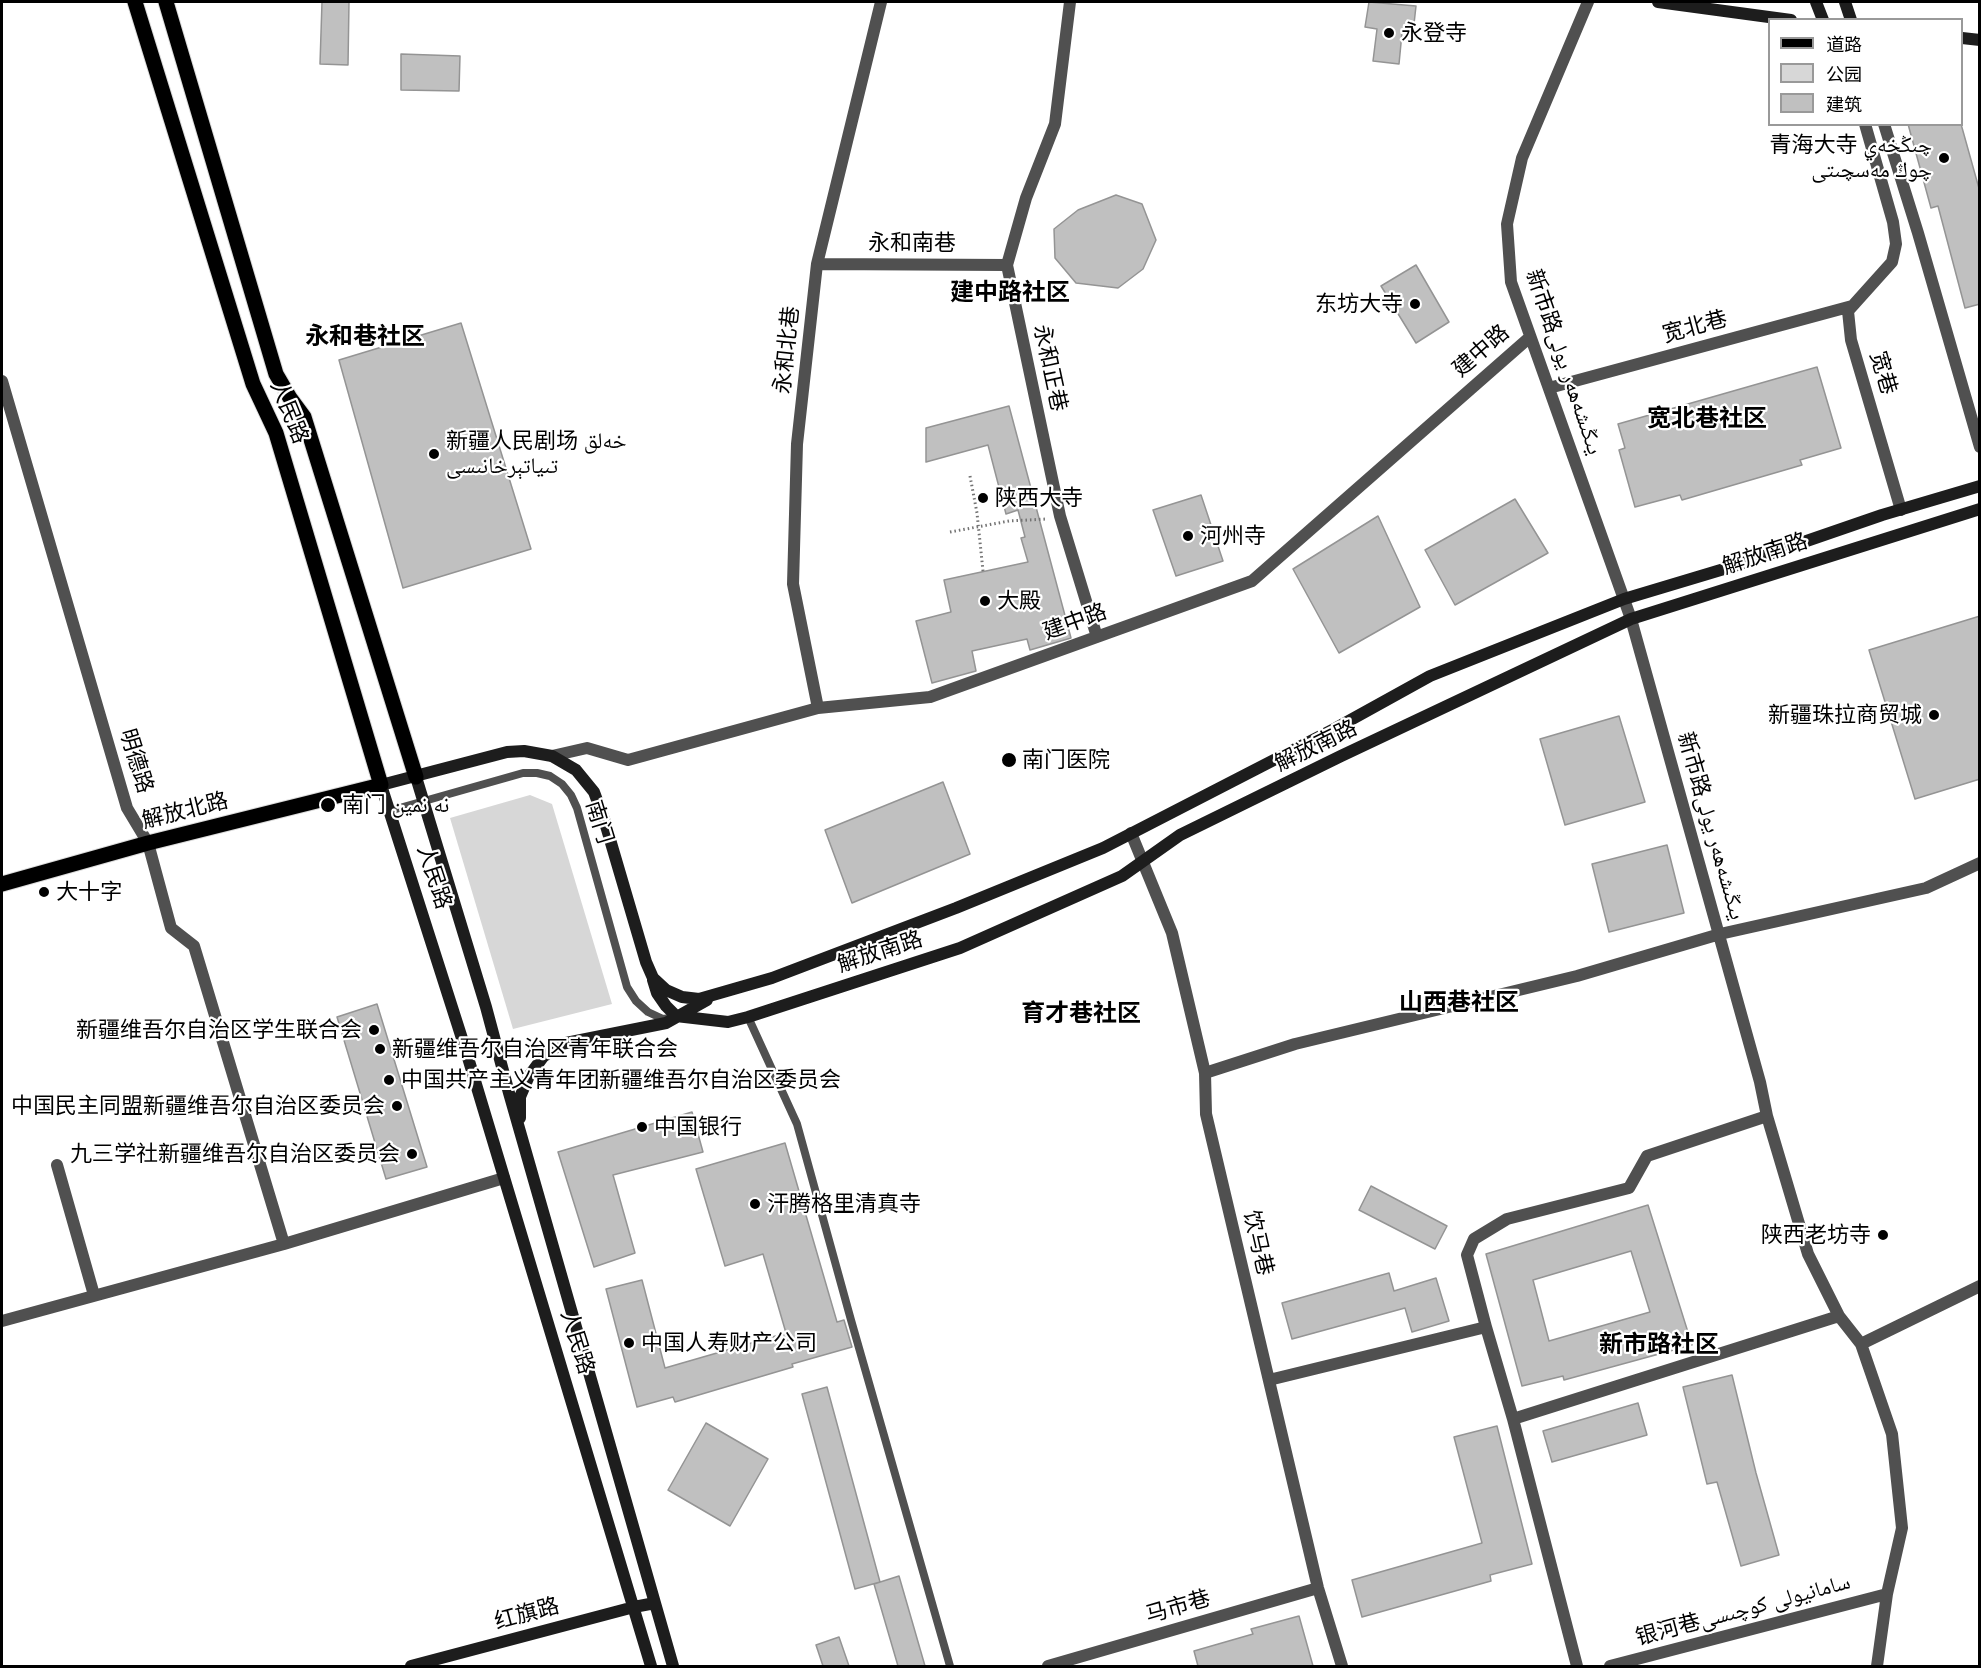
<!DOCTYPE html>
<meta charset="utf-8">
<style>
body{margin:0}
#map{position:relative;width:1981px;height:1668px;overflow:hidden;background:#fff;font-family:Mulish,"Noto Sans SC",sans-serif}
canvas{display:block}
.frame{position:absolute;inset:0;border:3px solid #000;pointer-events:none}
.legend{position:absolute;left:1768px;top:18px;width:195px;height:108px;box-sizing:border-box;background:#fff;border:2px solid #999;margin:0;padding:8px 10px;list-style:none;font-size:18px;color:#000}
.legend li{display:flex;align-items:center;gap:12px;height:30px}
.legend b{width:30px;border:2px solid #999}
</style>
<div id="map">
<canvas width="1981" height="1668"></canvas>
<div class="frame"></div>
<ul class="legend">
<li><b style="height:8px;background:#000"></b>道路</li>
<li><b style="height:16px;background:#d7d7d7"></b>公园</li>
<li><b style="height:16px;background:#c0c0c0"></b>建筑</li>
</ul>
</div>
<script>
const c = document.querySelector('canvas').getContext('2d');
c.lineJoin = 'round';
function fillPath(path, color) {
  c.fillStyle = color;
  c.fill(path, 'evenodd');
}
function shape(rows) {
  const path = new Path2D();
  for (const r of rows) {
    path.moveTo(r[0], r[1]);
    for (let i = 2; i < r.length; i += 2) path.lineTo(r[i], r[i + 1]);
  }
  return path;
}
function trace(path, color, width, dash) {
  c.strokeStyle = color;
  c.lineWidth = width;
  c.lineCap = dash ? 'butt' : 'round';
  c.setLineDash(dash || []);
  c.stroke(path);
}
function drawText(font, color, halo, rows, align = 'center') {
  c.font = font + ' Mulish,"Noto Naskh Arabic","Noto Sans SC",sans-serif';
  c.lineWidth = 4.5;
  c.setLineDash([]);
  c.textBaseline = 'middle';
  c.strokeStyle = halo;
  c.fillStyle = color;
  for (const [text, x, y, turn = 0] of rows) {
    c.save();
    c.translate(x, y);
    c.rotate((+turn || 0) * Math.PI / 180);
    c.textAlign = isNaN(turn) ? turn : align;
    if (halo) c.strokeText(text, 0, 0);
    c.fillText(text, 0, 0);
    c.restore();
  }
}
const green = shape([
 [530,795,552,804,612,1004,513,1029,450,818]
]);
const building = shape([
 [322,2,349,2,348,65,320,64,322,2],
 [1369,2,1416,6,1413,33,1402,33,1399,64,1373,61,1377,29,1365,27,1369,2],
 [401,54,460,56,459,91,401,90,401,54],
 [1908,124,1961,124,1980,192,1980,304,1965,308,1938,206,1931,208,1908,124],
 [1116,195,1142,204,1156,240,1143,269,1118,288,1076,283,1055,258,1054,229,1078,210,1116,195],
 [1416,265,1449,322,1416,343,1381,286,1416,265],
 [461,323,531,549,403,588,339,360,461,323],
 [1817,367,1841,448,1800,460,1802,465,1682,500,1680,495,1635,507,1619,450,1625,448,1618,424,1817,367],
 [1009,406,1071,638,1030,650,1027,639,972,651,976,671,932,683,916,621,951,612,944,580,1028,562,1021,538,1025,537,1018,510,1006,514,988,445,926,462,926,428,1009,406],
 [1201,495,1223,561,1176,576,1153,510,1201,495],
 [1515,499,1548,553,1455,605,1425,550,1515,499],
 [1378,516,1420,607,1339,653,1293,569,1378,516],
 [1980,616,1980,779,1915,799,1869,650,1980,616],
 [1619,716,1645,802,1565,825,1540,739,1619,716],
 [943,782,970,854,852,903,825,830,943,782],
 [1667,845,1684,913,1609,932,1592,864,1667,845],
 [377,1004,427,1167,386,1179,337,1017,377,1004],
 [692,1112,703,1152,613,1175,635,1253,594,1267,558,1152,692,1112],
 [785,1143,837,1322,844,1320,852,1347,792,1364,793,1367,675,1402,673,1397,637,1407,606,1289,642,1280,665,1368,786,1333,763,1254,725,1266,696,1169,785,1143],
 [1371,1186,1447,1226,1435,1249,1359,1210,1371,1186],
 [1648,1205,1692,1345,1564,1380,1563,1376,1522,1386,1486,1254,1648,1205],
 [1631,1251,1650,1312,1549,1341,1533,1280,1631,1251],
 [1389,1273,1394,1291,1436,1278,1449,1321,1412,1332,1405,1308,1292,1339,1282,1303,1389,1273],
 [1732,1375,1756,1473,1779,1555,1741,1566,1717,1482,1707,1484,1683,1387,1732,1375],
 [827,1387,880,1582,855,1589,802,1394,827,1387],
 [1638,1403,1647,1435,1552,1462,1543,1431,1638,1403],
 [706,1423,768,1459,730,1526,668,1490,706,1423],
 [1497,1426,1532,1564,1490,1575,1491,1581,1362,1617,1352,1580,1482,1543,1454,1437,1497,1426],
 [899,1576,925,1666,898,1666,874,1584,899,1576],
 [1299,1616,1313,1666,1198,1666,1194,1651,1253,1634,1251,1629,1299,1616],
 [839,1637,849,1666,823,1666,816,1645,839,1637]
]);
const path = shape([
 [970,476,977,513,983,571],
 [950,532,1009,521,1047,519]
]);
const lane = shape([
 [389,811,523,773,537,773,550,776,562,784,571,795,577,808,627,987,636,1001,648,1012,663,1019,670,1018],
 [748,1017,797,1124,851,1320,950,1666]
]);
const street = shape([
 [1070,2,1055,124,1026,198,1007,265,1060,516,1097,637],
 [1588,2,1522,158,1507,224,1511,282,1631,619,1760,1082,1767,1116,1808,1254,1839,1316,1861,1344,1892,1434,1902,1528,1887,1594,1877,1666],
 [1865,124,1893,222,1896,244,1892,262,1848,311,1851,340,1901,510],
 [1884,124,1918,233,1980,447],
 [817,264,1007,265],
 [2,381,127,808,148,843,171,928,194,946,284,1244],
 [1549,388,1852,306],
 [818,708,793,584,797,444,817,264,881,2],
 [552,756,587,748,628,760,818,708,930,697,1252,581,1530,337],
 [1131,833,1172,933,1205,1073,1206,1114,1318,1588,1342,1666],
 [1205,1073,1295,1044,1577,976,1720,934,1926,888,1980,863],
 [57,1165,94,1295],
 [2,1321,284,1244,504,1178],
 [1486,1327,1467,1255,1474,1239,1507,1219,1629,1188,1647,1156,1767,1116],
 [1861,1344,1980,1286],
 [1269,1380,1486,1327,1513,1419],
 [1048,1666,1318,1588],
 [1577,1666,1513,1419,1839,1316],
 [1610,1666,1887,1594]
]);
const secondary = shape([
 [1658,2,1791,20],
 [1816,2,1823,20],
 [1845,2,1851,20],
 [1962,38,1980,40],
 [416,777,486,1007,509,1093,673,1666],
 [653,980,657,993,666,1006,676,1016],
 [676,1016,728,1022,748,1017,960,948,1122,876,1180,835,1341,756,1631,619,1980,509],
 [520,1118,520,1097,529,1076,543,1057,561,1044,666,1023,707,1000],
 [411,1666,634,1607,655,1603],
 [651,1666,466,1051,381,785,507,752,524,751,552,756,576,770,594,792,604,819,646,962,653,978,666,990,682,997,699,999,772,978,956,908,1103,848,1336,728,1430,676,1624,599,1734,566,1882,515,1980,486]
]);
const primary = shape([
 [166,2,276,374,290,398,304,417,416,777],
 [2,884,148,843,381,785,276,433,253,384,135,2]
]);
const markers = [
 [1389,33,6,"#000"],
 [1944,158,6,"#000"],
 [1415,304,6,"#000"],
 [434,454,6,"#000"],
 [983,498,6,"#000"],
 [1188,536,6,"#000"],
 [985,601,6,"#000"],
 [1934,715,6,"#000"],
 [1009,760,8,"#000"],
 [328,805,8,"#000"],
 [44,892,6,"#000"],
 [374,1030,6,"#000"],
 [380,1049,6,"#000"],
 [389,1080,6,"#000"],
 [397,1106,6,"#000"],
 [642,1127,6,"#000"],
 [412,1154,6,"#000"],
 [755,1204,6,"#000"],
 [1883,1235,6,"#000"],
 [629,1343,6,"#000"]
];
const poiNames = [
 ["永登寺",1401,33],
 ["青海大寺 چىڭخەي",1932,145,"right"],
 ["چوڭ مەسچىتى",1932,170,"right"],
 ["东坊大寺",1403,304,"right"],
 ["新疆人民剧场 خەلق",446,441],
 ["تىياتېرخانىسى",446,466],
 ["陕西大寺",995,498],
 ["河州寺",1200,536],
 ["大殿",997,601],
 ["新疆珠拉商贸城",1922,715,"right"],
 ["南门医院",1022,760],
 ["南门 نە نمين",342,805],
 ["大十字",56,892],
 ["新疆维吾尔自治区学生联合会",362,1030,"right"],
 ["新疆维吾尔自治区青年联合会",392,1049],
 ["中国共产主义青年团新疆维吾尔自治区委员会",401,1080],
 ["中国民主同盟新疆维吾尔自治区委员会",385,1106,"right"],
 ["中国银行",654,1127],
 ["九三学社新疆维吾尔自治区委员会",400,1154,"right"],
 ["汗腾格里清真寺",767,1204],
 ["陕西老坊寺",1871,1235,"right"],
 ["中国人寿财产公司",641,1343]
];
const streetNames = [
 ["永和南巷",912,243],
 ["宽北巷",1695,327,-15],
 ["永和北巷",787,350,-84],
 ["建中路",1481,351,-41],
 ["新市路يىڭىشەھەر يولى",1564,362,71],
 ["永和正巷",1050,368,78],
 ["宽巷",1883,373,74],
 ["人民路",289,412,68],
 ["解放南路",1765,554,-18],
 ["建中路",1075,622,-20],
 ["解放南路",1316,746,-26],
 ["明德路",136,761,73],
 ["解放北路",185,811,-14],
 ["南门",599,822,73],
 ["新市路يىڭىشەھەر يولى",1711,826,74],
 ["人民路",434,877,72],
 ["解放南路",880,952,-18],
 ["饮马巷",1258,1243,77],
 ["人民路",577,1342,73],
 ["马市巷",1178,1607,-16],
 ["银河巷سامانيولى كوچىسى",1743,1610,-15],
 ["红旗路",527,1614,-15]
];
const neighbourhoodNames = [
 ["建中路社区",1010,293],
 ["永和巷社区",365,337],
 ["宽北巷社区",1707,419],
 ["山西巷社区",1459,1003],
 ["育才巷社区",1081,1014],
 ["新市路社区",1659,1345]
];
fillPath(green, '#d7d7d7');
fillPath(building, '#c0c0c0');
trace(building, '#949494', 1.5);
trace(primary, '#dbdbdb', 17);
trace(path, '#727272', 3, [1.5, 3]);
trace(lane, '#505050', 8);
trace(street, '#505050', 12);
trace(secondary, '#1d1d1d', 12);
trace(primary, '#000', 15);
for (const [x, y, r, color] of markers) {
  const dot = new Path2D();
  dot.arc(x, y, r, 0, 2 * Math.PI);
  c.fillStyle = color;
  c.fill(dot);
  trace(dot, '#fff', 2);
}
drawText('22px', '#000', '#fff', poiNames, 'left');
drawText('22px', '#000', '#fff', streetNames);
drawText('bold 24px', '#000', '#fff', neighbourhoodNames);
</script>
